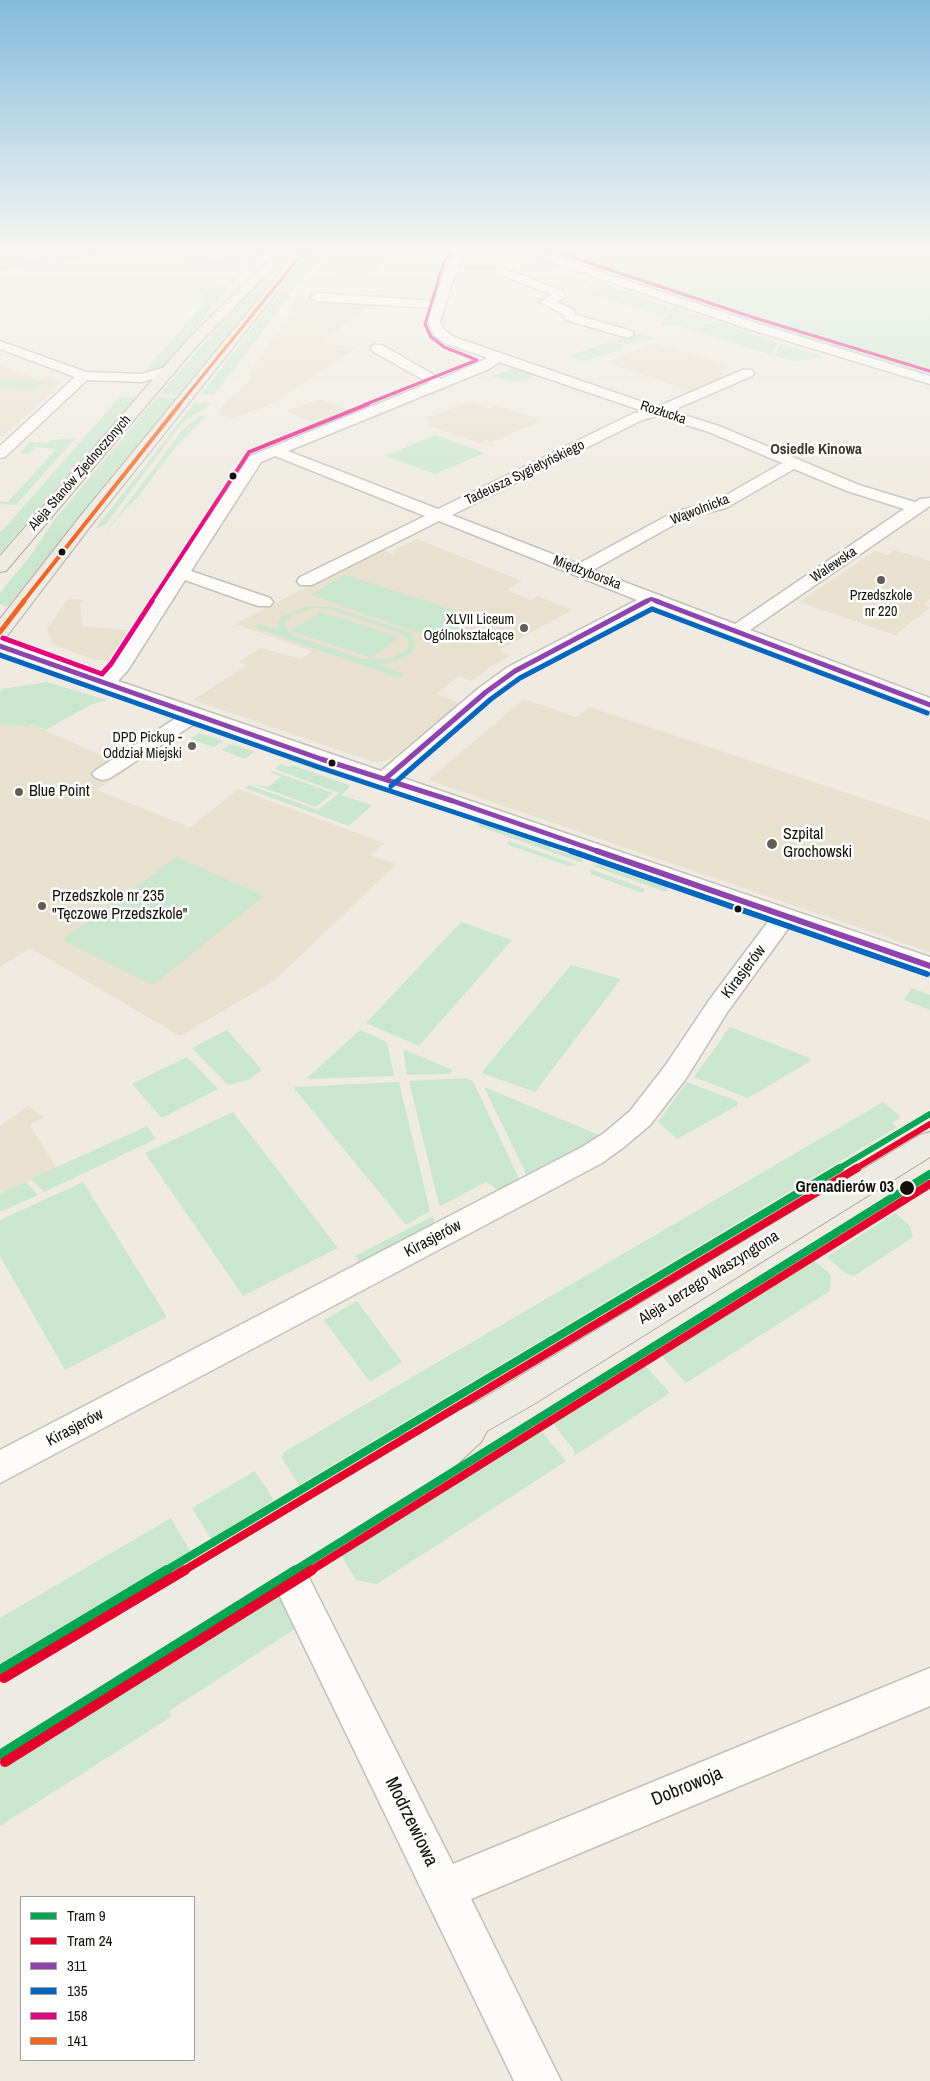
<!DOCTYPE html>
<meta charset="utf-8">
<style>
body{margin:0}
#map{position:relative;width:930px;height:2081px;overflow:hidden;background:#efebe2;font-family:"Archivo Narrow",sans-serif}
canvas{display:block}
.legend{position:absolute;left:20px;top:1896px;width:175px;height:165px;box-sizing:border-box;background:#fff;border:1px solid #a1a09e;margin:0;padding:6px 9px;list-style:none;font-size:15px;color:#14120c}
.legend li{display:flex;align-items:center;gap:10px;height:25px}
.legend b{width:25px;border:1px solid #a1a09e}
</style>
<div id="map">
<canvas width="930" height="2081"></canvas>
<ul class="legend">
<li><b style="height:6px;background:#00a651"></b>Tram 9</li>
<li><b style="height:6px;background:#e4002b"></b>Tram 24</li>
<li><b style="height:6px;background:#8e44ad"></b>311</li>
<li><b style="height:6px;background:#0065bd"></b>135</li>
<li><b style="height:6px;background:#e5007d"></b>158</li>
<li><b style="height:6px;background:#f26522"></b>141</li>
</ul>
</div>
<script>
const c = document.querySelector('canvas').getContext('2d');
c.lineJoin = 'round';
function fillPath(path, color) {
  c.fillStyle = color;
  c.fill(path, 'evenodd');
}
function shape(rows) {
  const path = new Path2D();
  for (const r of rows) {
    path.moveTo(r[0], r[1]);
    for (let i = 2; i < r.length; i += 2) path.lineTo(r[i], r[i + 1]);
  }
  return path;
}
function trace(path, color, width, dash) {
  c.strokeStyle = color;
  c.lineWidth = width;
  c.lineCap = dash ? 'butt' : 'round';
  c.setLineDash(dash || []);
  c.stroke(path);
}
function drawText(font, color, halo, rows, align = 'center') {
  c.font = font + ' "Archivo Narrow",sans-serif';
  c.lineWidth = 5;
  c.setLineDash([]);
  c.textBaseline = 'middle';
  c.strokeStyle = halo;
  c.fillStyle = color;
  for (const [text, x, y, turn = 0] of rows) {
    c.save();
    c.translate(x, y);
    c.rotate((+turn || 0) * Math.PI / 180);
    c.textAlign = isNaN(turn) ? turn : align;
    if (halo) c.strokeText(text, 0, 0);
    c.fillText(text, 0, 0);
    c.restore();
  }
}
const built = shape([
 [298,295,370,305,322,342,357,348,274,403,231,419,218,413,229,398,240,392,252,376,248,374,286,320],
 [654,343,729,365,730,367,721,371,723,377,689,391,606,362],
 [0,365,39,380,50,377,62,382,4,436,0,436],
 [319,399,352,411,318,424,286,411],
 [468,402,490,408,495,406,542,420,491,442,486,440,479,443,427,425,432,422,425,419],
 [417,539,522,581,507,590,531,600,538,596,572,610,499,650,510,656,490,667,472,681,459,676,436,694,461,703,391,759,385,761,374,762,193,700,247,665,239,662,260,648,301,659,312,651,235,624,381,548,392,554,395,552,392,551],
 [894,550,930,561,930,599,925,604,930,608,895,635,799,602,875,551,888,555],
 [68,599,83,600,80,603,82,626,128,630,108,660,95,660,52,644,47,629],
 [524,699,576,717,590,707,930,821,930,952,428,780],
 [0,724,28,727,31,724,130,768,97,790,187,826,184,829,192,826,238,789,384,843,370,855,396,864,274,981,180,1036,30,948,0,967],
 [28,1106,44,1117,30,1125,57,1169,0,1194,0,1126]
]);
const green = shape([
 [113,250,177,250,121,253,62,260,54,258],
 [291,250,297,250,178,395,160,394,199,349],
 [314,250,314,253,323,257,307,273,214,395,201,394],
 [337,250,377,250,388,255,382,264,377,265,381,266,378,270,363,273,317,271],
 [557,250,930,250,930,374,859,355,726,311,730,309,724,311,706,305,601,269,594,264],
 [240,268,244,271,161,369,139,377,205,302,201,293,184,278,198,276,203,280,227,282,224,279,232,279,240,270,233,269],
 [601,283,643,297,671,307,662,316,577,290,581,289,591,293,598,291,587,287],
 [672,308,675,308,713,321,659,327],
 [717,322,775,342,778,343,772,355,677,326],
 [636,333,658,339,638,341,625,345,613,341],
 [611,341,624,346,620,347,625,349,584,361,569,356],
 [780,344,782,344,824,357,795,361,774,356],
 [516,368,533,374,534,377,517,383,491,376],
 [1,379,44,382,34,391,28,390,0,388],
 [120,397,135,398,0,553,0,533],
 [157,397,176,398,7,607,0,604,0,593,31,555,55,519],
 [195,402,211,404,183,422,106,524,95,529],
 [201,415,207,416,177,445,137,498,125,509,103,536,184,428],
 [435,435,485,453,435,474,385,456],
 [76,438,16,505,0,504,0,501,8,502,56,449,35,447,29,454,20,453,30,442,47,443,51,440],
 [345,575,419,599,474,617,441,640,310,595],
 [307,606,332,607,405,630,411,634,416,644,410,654,396,661,377,664,405,674,399,678,253,627,259,624,278,630,279,620,283,616],
 [315,608,330,609,401,633,409,640,408,649,390,659,363,659,291,635,285,628,284,624,291,615],
 [321,612,399,637,371,658,291,631],
 [47,682,107,700,90,705,46,730,31,724,28,727,0,724,0,692,2,689],
 [188,725,199,725,274,751,276,754],
 [199,733,221,740,222,742,214,747,190,739],
 [230,744,253,751,253,753,245,759,222,750],
 [293,758,384,789,385,792,287,760],
 [281,764,289,767,292,765,351,786,341,795,372,805,349,826,245,788,249,785,318,810,339,793,275,769],
 [272,771,333,793,316,807,253,784,268,787,281,777,270,772],
 [483,824,551,847,551,849,580,857,583,861,580,862,475,825],
 [509,841,577,865,569,866,508,845,507,843],
 [177,857,264,896,153,985,63,940],
 [595,865,600,865,668,888,666,892,593,866],
 [590,869,645,889,645,890,642,893,591,874],
 [461,922,512,940,419,1046,366,1023],
 [571,965,621,979,535,1092,481,1073],
 [912,988,930,995,930,1010,904,1000],
 [730,1027,810,1058,809,1062,748,1098,694,1077],
 [227,1030,262,1070,248,1080,228,1085,192,1048],
 [360,1030,387,1042,394,1076,306,1079],
 [403,1049,453,1070,449,1074,407,1075],
 [187,1057,218,1089,162,1118,132,1084],
 [465,1078,473,1081,522,1185,505,1194,486,1182,441,1206,439,1205,409,1081],
 [399,1082,430,1211,406,1225,293,1087],
 [687,1082,737,1101,738,1105,677,1139,658,1122],
 [484,1087,604,1137,530,1182],
 [883,1102,901,1117,892,1123,897,1127,299,1485,282,1458,284,1452],
 [233,1112,338,1248,243,1296,145,1153],
 [147,1126,156,1139,44,1192,31,1179],
 [26,1182,38,1195,0,1212,0,1194],
 [83,1182,167,1317,65,1370,0,1256,0,1220],
 [895,1213,910,1226,913,1237,854,1276,845,1273,827,1257],
 [433,1216,436,1231,365,1270,355,1256],
 [810,1257,831,1275,830,1291,686,1383,658,1352],
 [357,1301,402,1362,370,1382,324,1320],
 [642,1362,670,1393,574,1456,574,1450,550,1420],
 [538,1427,566,1461,377,1584,356,1580,340,1553,360,1537],
 [255,1471,274,1500,211,1539,192,1508],
 [171,1518,190,1551,0,1664,0,1618],
 [275,1589,283,1596,298,1627,169,1711,171,1717,0,1826,0,1764]
]);
const minor = shape([
 [463,250,489,250,487,252,470,255,463,259,458,268,500,268,518,274,563,291,565,297,556,302,573,309,576,315,632,331,634,334,628,338,566,320,563,314,539,302,552,295,499,274,455,274,440,322,444,330,454,337,657,407,742,370,752,370,754,373,752,376,671,411,719,426,859,485,915,502,920,499,930,498,930,506,750,630,930,698,930,711,652,606,522,675,493,696,400,777,930,957,930,974,790,926,728,1011,685,1080,650,1125,624,1147,602,1163,0,1483,0,1450,582,1147,604,1133,630,1111,665,1066,710,999,770,919,197,722,110,778,103,780,96,778,92,774,96,770,179,716,0,652,0,640,102,675,111,666,250,456,429,383,372,351,371,348,372,345,382,345,441,379,486,359,486,357,444,343,434,335,428,322,432,308,316,301,310,297,316,293,435,301,444,271,455,255,463,250],
 [499,362,643,411,632,414,438,509,288,451,489,369,499,362],
 [657,416,709,432,782,463,714,502,674,512,578,564,452,515,642,420,657,416],
 [275,456,425,516,300,577,297,581,300,585,312,585,439,521,637,600,508,667,479,688,381,771,118,681,128,670,185,580,258,606,270,606,273,602,270,598,191,571,261,462,275,456],
 [794,469,847,491,904,509,735,624,593,570,686,518,726,508,794,469],
 [517,250,533,250,756,323,930,376,930,384,748,329,517,250],
 [0,341,86,372,141,374,169,366,176,370,174,373,142,382,87,380,5,457,0,458,0,446,75,377,0,349,0,341],
 [283,1547,296,1552,453,1864,930,1668,930,1706,471,1899,561,2081,514,2081,270,1576,265,1564,270,1552,283,1547]
]);
const major = shape([
 [74,250,105,250,99,253,0,267,0,259,74,250],
 [178,250,191,250,196,253,215,255,254,250,269,251,267,253,240,261,215,263,189,258,178,250],
 [299,250,311,250,90,527,7,636,0,638,0,619,78,519,299,250],
 [278,251,286,251,288,253,196,347,6,571,0,572,0,556,186,341,278,251],
 [930,1132,930,1157,534,1404,487,1431,481,1442,420,1499,15,1753,0,1759,0,1672,376,1447,477,1402,920,1135,930,1132]
]);
const bus1Far2 = shape([
 [645,602,651,599,660,602]
]);
const bus1Far1 = shape([
 [656,601,930,705],
 [0,646,321,759,453,801,600,852],
 [385,779,486,692,515,671,647,601]
]);
const bus1 = shape([
 [597,851,930,966]
]);
const bus2Far1 = shape([
 [0,655,318,767,574,852],
 [391,786,491,699,520,678,652,609,927,713]
]);
const bus2 = shape([
 [571,851,927,974]
]);
const bus3Far2 = shape([
 [550,250,755,318,930,371],
 [364,405,477,360,444,347,431,337,425,324,444,262,454,250]
]);
const bus3Far1 = shape([
 [151,602,249,452,368,404]
]);
const bus3 = shape([
 [3,638,102,674,111,664,152,601]
]);
const bus4Far2 = shape([
 [179,405,305,250]
]);
const bus4Far1 = shape([
 [23,602,180,404]
]);
const bus4 = shape([
 [0,632,24,601]
]);
const tram1Far2 = shape([
 [838,1169,930,1114]
]);
const tram1Far1 = shape([
 [165,1571,840,1168],
 [294,1571,930,1174]
]);
const tram1 = shape([
 [0,1670,167,1570],
 [0,1755,296,1570]
]);
const tram2Far2 = shape([
 [855,1169,930,1124]
]);
const tram2Far1 = shape([
 [183,1571,857,1168],
 [310,1571,930,1184]
]);
const tram2 = shape([
 [4,1678,185,1570],
 [5,1762,312,1570]
]);
const markers = [
 [233,476,4.5,"#14120c"],
 [62,552,4.5,"#14120c"],
 [881,580,5,"#615e57"],
 [524,628,5,"#615e57"],
 [192,746,5,"#615e57"],
 [332,763,4.5,"#14120c"],
 [19,792,5,"#615e57"],
 [772,844,6,"#615e57"],
 [42,906,5,"#615e57"],
 [738,909,4.5,"#14120c"],
 [907,1188,8,"#14120c"]
];
const farStreetnames = [
 ["Rozłucka",663,413,18],
 ["Aleja Stanów Zjednoczonych",80,473,-49],
 ["Tadeusza Sygietyńskiego",525,473,-26],
 ["Wąwolnicka",700,510,-21],
 ["Walewska",834,565,-34],
 ["Międzyborska",587,573,21]
];
const farPoinames = [
 ["Przedszkole",881,596,"center"],
 ["nr 220",881,612,"center"],
 ["XLVII Liceum",514,620],
 ["Ogólnokształcące",514,636],
 ["DPD Pickup -",182,738],
 ["Oddział Miejski",182,754]
];
const farNeighbourhoodnames = [
 ["Osiedle Kinowa",816,450]
];
const poiNames = [
 ["Blue Point",29,792],
 ["Szpital",783,835],
 ["Grochowski",783,853],
 ["Przedszkole nr 235",52,897],
 ["\"Tęczowe Przedszkole\"",52,915]
];
const streetNames = [
 ["Kirasjerów",744,972,-53],
 ["Kirasjerów",433,1239,-28],
 ["Aleja Jerzego Waszyngtona",709,1278,-32],
 ["Kirasjerów",75,1428,-28]
];
const stopNames = [
 ["Grenadierów 03",894,1188]
];
const nearStreetnames = [
 ["Dobrowoja",687,1787,-22],
 ["Modrzewiowa",411,1822,64]
];
fillPath(built, '#e8e1d0');
fillPath(green, '#cae6cf');
trace(minor, '#c2bfb8', 3);
trace(major, '#b1aa9c', 2);
fillPath(minor, '#fdfcfb');
fillPath(major, '#eeebe4');
trace(bus1Far2, '#8e44ad', 4);
trace(bus1Far1, '#8e44ad', 5);
trace(bus1, '#8e44ad', 6);
trace(bus2Far1, '#0065bd', 5);
trace(bus2, '#0065bd', 6);
trace(bus3Far2, '#e5007d', 3);
trace(bus3Far1, '#e5007d', 4);
trace(bus3, '#e5007d', 5);
trace(bus4Far2, '#f26522', 3);
trace(bus4Far1, '#f26522', 4);
trace(bus4, '#f26522', 5);
trace(tram1Far2, '#00a651', 6);
trace(tram1Far1, '#00a651', 8);
trace(tram1, '#00a651', 10);
trace(tram2Far2, '#e4002b', 6);
trace(tram2Far1, '#e4002b', 8);
trace(tram2, '#e4002b', 10);
const sky = c.createLinearGradient(0, 0, 0, 541);
sky.addColorStop(0, '#84bbdb');
sky.addColorStop(0.46, '#f8f6f2');
sky.addColorStop(1, '#f8f6f200');
c.fillStyle = sky;
c.fillRect(0, 0, 930, 541);
for (const [x, y, r, color] of markers) {
  const dot = new Path2D();
  dot.arc(x, y, r, 0, 2 * Math.PI);
  c.fillStyle = color;
  c.fill(dot);
  trace(dot, '#fff', 2);
}
drawText('14px', '#14120c', '#fff', farStreetnames);
drawText('14px', '#14120c', '#fff', farPoinames, 'right');
drawText('bold 15px', '#3b3629', '#fff', farNeighbourhoodnames);
drawText('16px', '#14120c', '#fff', poiNames, 'left');
drawText('16px', '#14120c', '#fff', streetNames);
drawText('bold 16px', '#14120c', '#fff', stopNames, 'right');
drawText('19px', '#14120c', '#fff', nearStreetnames);
</script>
